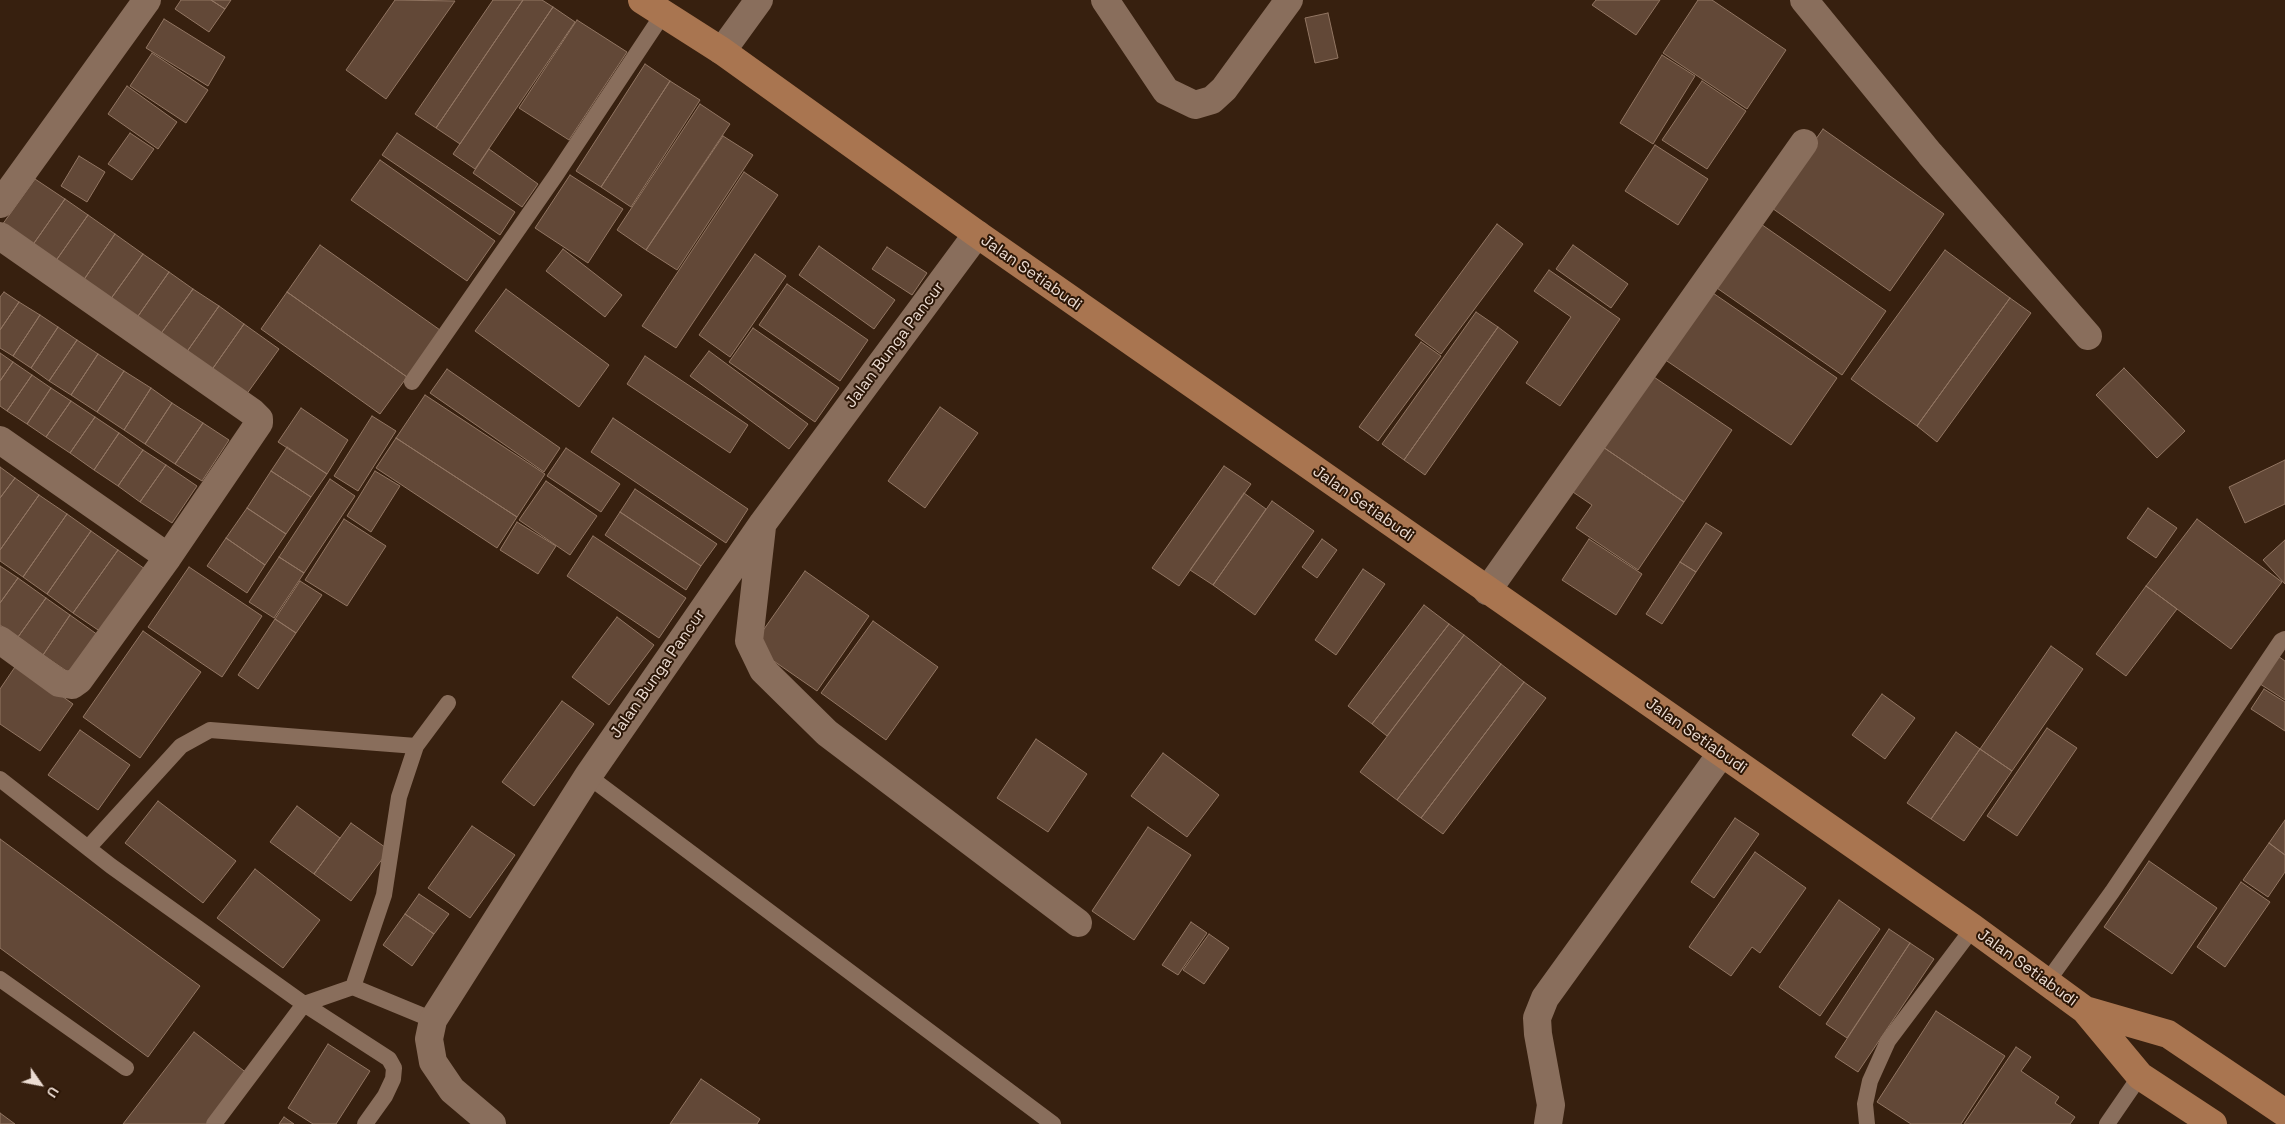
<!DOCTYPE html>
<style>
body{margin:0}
#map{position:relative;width:2285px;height:1124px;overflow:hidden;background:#37200f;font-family:"Space Grotesk",sans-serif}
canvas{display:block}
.north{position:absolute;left:15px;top:1059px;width:50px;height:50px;-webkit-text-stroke:4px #2c1606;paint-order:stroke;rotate:123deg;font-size:14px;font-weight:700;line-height:20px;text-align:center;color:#ecdcd2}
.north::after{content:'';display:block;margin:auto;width:18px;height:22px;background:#ecdcd2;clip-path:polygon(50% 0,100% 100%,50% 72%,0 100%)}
</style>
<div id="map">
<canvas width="2285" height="1124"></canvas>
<div class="north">U</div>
</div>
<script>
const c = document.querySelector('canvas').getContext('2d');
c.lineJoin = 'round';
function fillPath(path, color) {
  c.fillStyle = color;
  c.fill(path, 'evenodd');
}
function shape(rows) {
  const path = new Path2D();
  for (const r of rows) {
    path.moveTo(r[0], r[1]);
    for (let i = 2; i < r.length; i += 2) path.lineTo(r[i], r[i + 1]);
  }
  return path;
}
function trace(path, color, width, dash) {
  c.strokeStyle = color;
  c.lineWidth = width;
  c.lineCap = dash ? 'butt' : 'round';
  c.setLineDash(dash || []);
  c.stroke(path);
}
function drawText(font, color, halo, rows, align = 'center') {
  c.font = font + ' "Space Grotesk",sans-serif';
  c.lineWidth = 4;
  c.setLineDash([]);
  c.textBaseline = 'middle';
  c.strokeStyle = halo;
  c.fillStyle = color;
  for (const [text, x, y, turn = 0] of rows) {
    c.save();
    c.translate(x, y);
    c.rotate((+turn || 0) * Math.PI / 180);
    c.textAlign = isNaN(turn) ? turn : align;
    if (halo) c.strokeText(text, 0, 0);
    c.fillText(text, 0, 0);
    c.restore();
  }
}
const building = shape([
 [181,0,211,0,225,9,209,32,175,9,181,0],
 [211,0,231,0,225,9,211,0],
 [395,0,455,1,386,99,346,70,395,0],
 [493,0,523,0,436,128,415,114,493,0],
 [523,0,542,0,553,7,460,144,436,128,523,0],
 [1596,0,1660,0,1636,35,1592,5,1596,0],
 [1698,0,1712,0,1786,50,1747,109,1663,53,1698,0],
 [553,7,575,22,475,169,453,154,553,7],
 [1328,13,1338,58,1315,63,1305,18,1328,13],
 [164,19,225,57,208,86,146,48,164,19],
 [577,20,627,52,569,140,519,108,577,20],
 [152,53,208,90,186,123,130,86,152,53],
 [1662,55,1695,76,1653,144,1620,123,1662,55],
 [645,64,670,81,601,187,576,171,645,64],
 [670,81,700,100,631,207,601,187,670,81],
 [1702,81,1746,111,1707,169,1662,140,1702,81],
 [127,86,177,122,158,149,108,114,127,86],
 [700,104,730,124,646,250,617,230,700,104],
 [1823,129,1944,214,1890,291,1769,206,1823,129],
 [130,133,154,149,132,180,108,164,130,133],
 [397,133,515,212,500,235,382,155,397,133],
 [723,136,753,155,677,270,646,250,723,136],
 [1655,145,1708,179,1678,225,1625,191,1655,145],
 [489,149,538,184,522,207,473,173,489,149],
 [79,156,105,172,87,202,61,186,79,156],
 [380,160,495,241,467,281,351,200,380,160],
 [744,172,778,195,676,348,642,326,744,172],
 [570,175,623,209,588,263,535,228,570,175],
 [35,179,65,199,32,246,2,225,35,179],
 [65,199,88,215,55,262,32,246,65,199],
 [88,215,115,234,83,281,55,262,88,215],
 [1758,222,1886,311,1842,375,1714,286,1758,222],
 [1497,224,1523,244,1441,354,1415,335,1497,224],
 [115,234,143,254,110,300,83,281,115,234],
 [320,245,440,330,407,377,287,292,320,245],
 [1573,245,1628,284,1611,308,1556,269,1573,245],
 [819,246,895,300,874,329,799,275,819,246],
 [887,247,927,273,912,295,872,269,887,247],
 [563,249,622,295,605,317,546,271,563,249],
 [1945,250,2010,298,1917,426,1851,379,1945,250],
 [143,254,169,272,136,319,110,300,143,254],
 [755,254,786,276,730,357,699,335,755,254],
 [1549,270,1620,319,1560,406,1526,383,1571,317,1534,291,1549,270],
 [169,272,193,289,160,335,136,319,169,272],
 [787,284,868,340,840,381,759,325,787,284],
 [193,289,219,306,186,353,160,335,193,289],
 [506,289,609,365,579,407,475,331,506,289],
 [1710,291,1837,378,1791,445,1664,359,1710,291],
 [4,292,19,302,0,330,0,297,4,292],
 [287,292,407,377,380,414,261,329,287,292],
 [2010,298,2031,313,1937,442,1917,426,2010,298],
 [19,302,40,315,13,356,0,348,0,330,19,302],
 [219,306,244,324,211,371,186,353,219,306],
 [1476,312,1498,327,1404,460,1382,444,1476,312],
 [40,315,58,327,31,368,13,356,40,315],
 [244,324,279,349,246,395,211,371,244,324],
 [58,327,77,340,49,381,31,368,58,327],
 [1498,327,1518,342,1425,475,1404,460,1498,327],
 [753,328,839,388,815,422,729,362,753,328],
 [77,340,98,354,71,395,49,381,77,340],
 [1421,342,1441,356,1378,441,1359,427,1421,342],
 [709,351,808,424,789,449,690,376,709,351],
 [0,353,13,362,0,381,0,353],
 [98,354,124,371,97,412,71,395,98,354],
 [645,356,748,425,730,453,627,384,645,356],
 [13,362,32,375,7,411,0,406,0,381,13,362],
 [2124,368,2185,431,2157,458,2096,395,2124,368],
 [447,369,560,448,544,472,430,393,447,369],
 [124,371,151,388,124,430,97,412,124,371],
 [1648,373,1732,430,1684,502,1600,445,1648,373],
 [32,375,51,388,27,424,7,411,32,375],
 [51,388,71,401,46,437,27,424,51,388],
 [151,388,172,403,145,444,124,430,151,388],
 [425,395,545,474,517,517,396,438,425,395],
 [71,401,95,417,70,453,46,437,71,401],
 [172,403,203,423,175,464,145,444,172,403],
 [940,407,978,433,925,508,888,481,940,407],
 [301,408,348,440,327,474,278,442,301,408],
 [372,416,396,431,358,491,334,476,372,416],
 [95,417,119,433,94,470,70,453,95,417],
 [613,418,748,509,726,543,591,452,613,418],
 [203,423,229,440,202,481,175,464,203,423],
 [119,433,143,450,118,486,94,470,119,433],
 [396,438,517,517,497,548,376,468,396,438],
 [1600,445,1684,502,1638,570,1576,528,1592,505,1570,490,1600,445],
 [287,447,327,474,311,497,271,471,287,447],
 [566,448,620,484,601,512,547,476,566,448],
 [143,450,166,465,140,502,118,486,143,450],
 [2285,460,2285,504,2245,523,2229,487,2285,460],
 [166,465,197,486,172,523,140,502,166,465],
 [1224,466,1251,484,1179,586,1152,568,1224,466],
 [0,467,15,478,0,498,0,467],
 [271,471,311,497,286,534,247,508,271,471],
 [375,471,400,486,371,532,347,516,375,471],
 [15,478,39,495,0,550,0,498,15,478],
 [330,479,355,496,304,573,279,557,330,479],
 [546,481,597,516,570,555,519,520,546,481],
 [635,489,717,544,701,566,620,512,635,489],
 [1244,493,1266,509,1213,585,1190,570,1244,493],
 [39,495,67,514,23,577,0,561,0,550,39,495],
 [1272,501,1314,531,1255,615,1213,585,1272,501],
 [247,508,286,534,265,565,226,538,247,508],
 [2148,508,2177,528,2156,558,2127,538,2148,508],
 [620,512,701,566,686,590,605,535,620,512],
 [67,514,91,531,47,594,23,577,67,514],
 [344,519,386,546,347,606,305,580,344,519],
 [2197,519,2282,582,2231,649,2146,586,2197,519],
 [517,522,556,546,538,574,500,550,517,522],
 [1706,523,1722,533,1696,572,1680,562,1706,523],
 [91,531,118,550,73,613,47,594,91,531],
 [593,536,686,598,659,638,567,576,593,536],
 [226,538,265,565,247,593,207,566,226,538],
 [1322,539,1337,550,1317,578,1302,567,1322,539],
 [1589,539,1642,574,1616,615,1562,580,1589,539],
 [2285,540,2285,584,2263,560,2285,540],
 [118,550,145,569,101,632,73,613,118,550],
 [279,557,304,573,274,618,249,602,279,557],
 [1680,562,1696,572,1662,624,1646,614,1680,562],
 [0,566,18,578,0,603,0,566],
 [189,567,262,616,222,677,148,627,189,567],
 [1363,569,1385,584,1336,655,1315,640,1363,569],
 [805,571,869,616,817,691,752,646,805,571],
 [18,578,46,598,18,637,0,625,0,603,18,578],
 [300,581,322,595,296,633,275,619,300,581],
 [2146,586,2177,609,2126,676,2096,654,2146,586],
 [46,598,70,615,43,655,18,637,46,598],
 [1424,605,1449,624,1372,724,1348,706,1424,605],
 [70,615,98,635,71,674,43,655,70,615],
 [617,617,654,645,609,705,572,677,617,617],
 [275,619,296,633,258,689,238,675,275,619],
 [873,621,938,667,886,740,821,693,873,621],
 [1449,624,1464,635,1387,736,1372,724,1449,624],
 [143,631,201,672,140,758,83,717,143,631],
 [1464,635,1501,664,1397,800,1360,772,1464,635],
 [2051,646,2083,669,2012,771,1980,749,2051,646],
 [2275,654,2285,661,2285,700,2257,682,2275,654],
 [17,664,73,704,40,751,0,724,0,689,17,664],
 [1501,664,1524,682,1421,818,1397,800,1501,664],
 [1524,682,1546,698,1443,834,1421,818,1524,682],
 [2264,689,2285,702,2285,731,2251,709,2264,689],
 [1882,694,1915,718,1885,759,1852,735,1882,694],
 [562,701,594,724,534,806,502,782,562,701],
 [2047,728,2077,748,2017,836,1987,816,2047,728],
 [80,730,130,765,98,810,48,775,80,730],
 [1956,732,1980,749,1931,819,1907,803,1956,732],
 [1036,739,1087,774,1048,832,997,798,1036,739],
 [1980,749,2012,771,1964,841,1931,819,1980,749],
 [1163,753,1219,795,1187,837,1131,796,1163,753],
 [158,801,236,861,203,903,125,843,158,801],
 [297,806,340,838,314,874,270,842,297,806],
 [1735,818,1759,834,1714,898,1691,882,1735,818],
 [2285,820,2285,855,2269,843,2285,820],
 [351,823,389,850,351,901,314,874,351,823],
 [472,826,515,855,470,918,428,888,472,826],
 [1148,827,1191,855,1134,940,1092,911,1148,827],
 [0,839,200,986,148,1057,0,948,0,839],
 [2269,843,2285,855,2285,872,2268,897,2243,880,2269,843],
 [1755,852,1806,888,1760,953,1752,947,1731,976,1689,947,1755,852],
 [2149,861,2217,908,2172,974,2104,927,2149,861],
 [255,869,320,920,283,968,217,918,255,869],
 [2241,882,2270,902,2225,967,2197,947,2241,882],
 [419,894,449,914,434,934,405,914,419,894],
 [1839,900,1880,929,1820,1016,1779,987,1839,900],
 [405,914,434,934,412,966,383,945,405,914],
 [1191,922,1207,933,1178,975,1162,965,1191,922],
 [1889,929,1910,943,1847,1038,1826,1024,1889,929],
 [1209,934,1229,948,1204,984,1183,970,1209,934],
 [1910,943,1934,959,1858,1072,1835,1057,1910,943],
 [1936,1011,2005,1056,1961,1124,1911,1124,1877,1102,1936,1011],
 [194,1032,248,1074,209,1124,123,1124,194,1032],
 [328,1044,370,1071,336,1124,313,1124,288,1108,328,1044],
 [2016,1047,2031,1057,2021,1071,2059,1097,2055,1103,2075,1117,2070,1124,1964,1124,2016,1047],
 [701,1079,760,1119,757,1124,670,1124,701,1079],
 [0,1113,15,1124,0,1124,0,1113],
 [284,1117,294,1124,279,1124,284,1117]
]);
const lane = shape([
 [412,382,556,175,663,14],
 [588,776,1053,1124],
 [0,779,111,866,304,1004,353,987,433,1020],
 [88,848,181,746,210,730,416,746],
 [0,979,126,1068],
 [2047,982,2112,892,2281,641,2285,639],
 [353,987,384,895,399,797,416,746,448,703],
 [214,1124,304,1004,389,1059,394,1068,393,1079,385,1096,365,1124],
 [1867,1124,1865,1104,1870,1081,1888,1041,1973,928],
 [2107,1124,2140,1076]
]);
const street = shape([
 [1105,0,1166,91,1195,105,1212,100,1224,89,1289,0],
 [1804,0,1930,154,2088,336],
 [722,51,759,0],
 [0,204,147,0],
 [0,236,252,412,259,419,259,423,168,557,79,680,72,685,59,683,0,640],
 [0,440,168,557],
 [762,527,749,641,763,670,827,733,1078,923],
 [1487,591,1804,143],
 [492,1124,452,1090,433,1062,429,1039,433,1020,588,776,763,523,977,234],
 [1548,1124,1551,1105,1538,1034,1537,1018,1545,998,1721,754]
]);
const primary = shape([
 [642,0,722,51,977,234,1973,928,2085,1010,2140,1076,2213,1124],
 [2085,1010,2168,1034,2285,1113]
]);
const streetNames = [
 ["Jalan Setiabudi",1031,273,35],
 ["Jalan Bunga Pancur",895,345,-53],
 ["Jalan Setiabudi",1363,504,35],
 ["Jalan Bunga Pancur",658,674,-55],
 ["Jalan Setiabudi",1696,736,35],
 ["Jalan Setiabudi",2027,968,36]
];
fillPath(building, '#624837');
trace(building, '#927663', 1);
trace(lane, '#896e5c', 16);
trace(street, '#896e5c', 28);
trace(primary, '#a97550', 28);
drawText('16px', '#ecdcd2', '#2c1606', streetNames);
</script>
